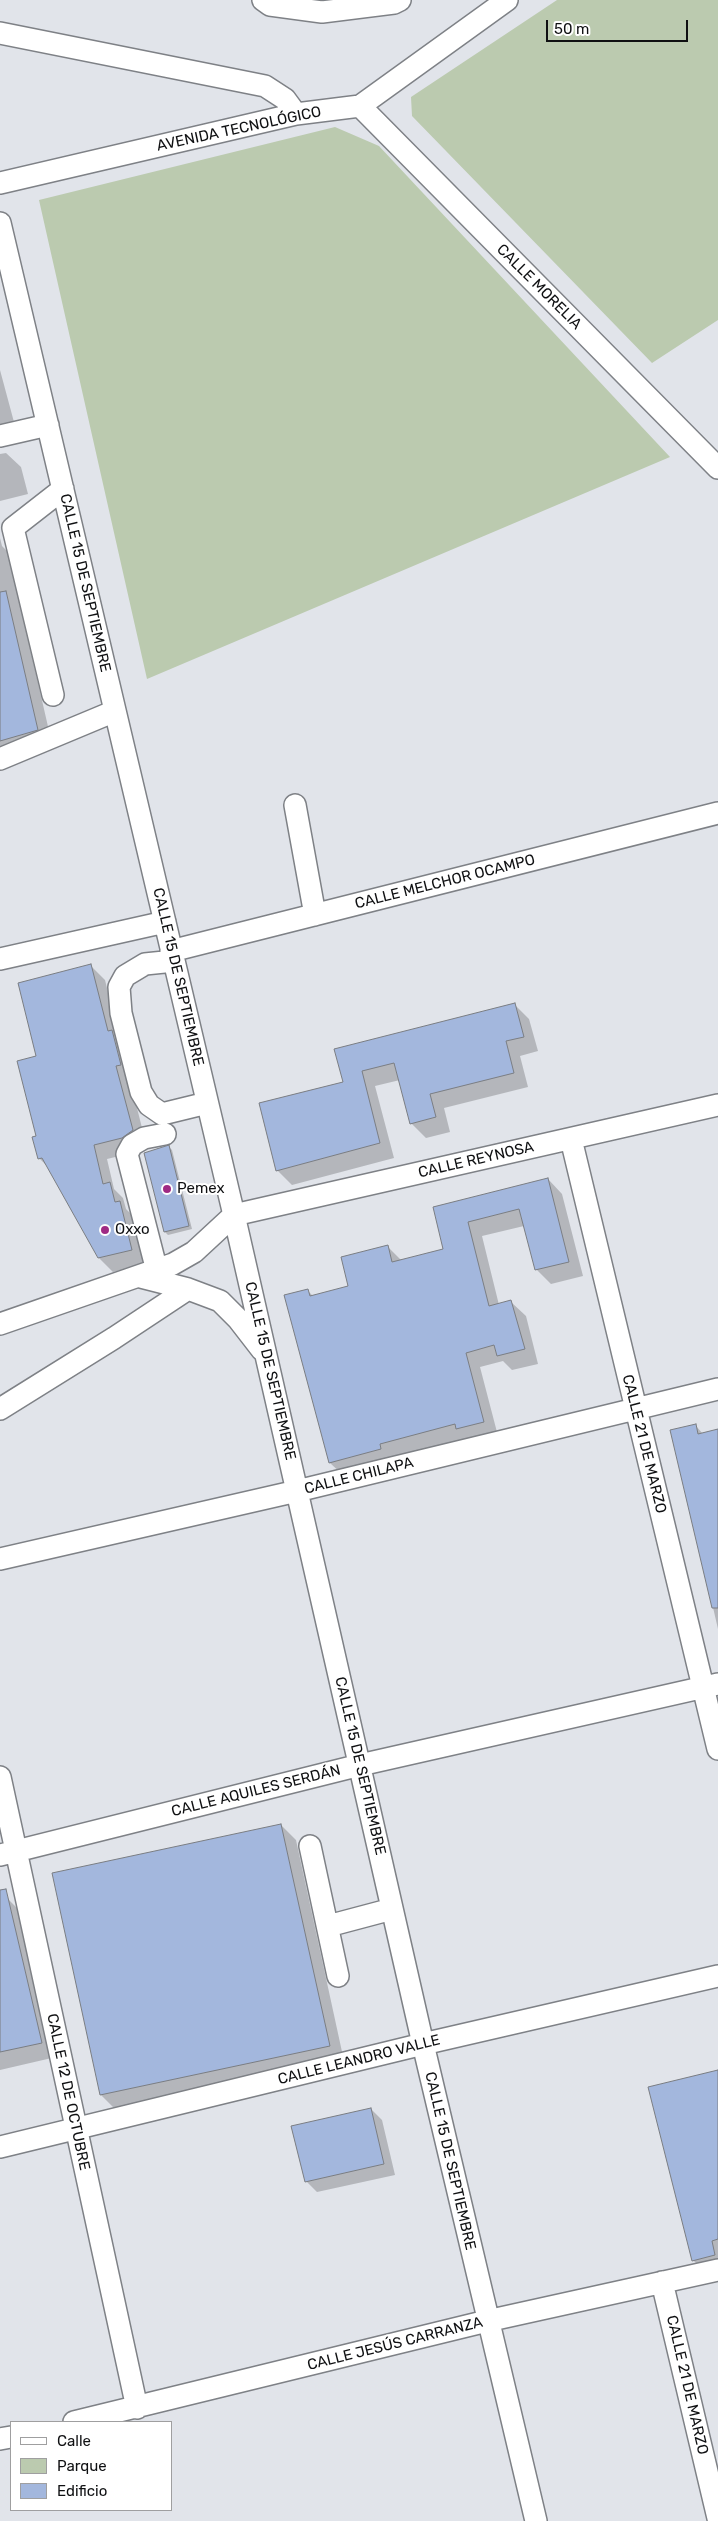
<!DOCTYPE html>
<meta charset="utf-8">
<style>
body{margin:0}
#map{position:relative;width:718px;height:2521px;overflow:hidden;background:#e1e4ea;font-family:Rubik,sans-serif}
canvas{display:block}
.legend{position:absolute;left:10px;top:2421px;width:162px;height:90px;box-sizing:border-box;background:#fff;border:1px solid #9f9fa0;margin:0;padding:6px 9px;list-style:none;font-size:15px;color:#0f1012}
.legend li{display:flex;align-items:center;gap:10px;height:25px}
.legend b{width:25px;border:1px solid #9f9fa0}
.scale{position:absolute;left:546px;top:20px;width:142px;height:22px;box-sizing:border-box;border:2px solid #0f1012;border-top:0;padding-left:6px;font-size:15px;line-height:18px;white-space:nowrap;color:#0f1012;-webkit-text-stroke:4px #fff;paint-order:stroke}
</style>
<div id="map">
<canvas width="718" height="2521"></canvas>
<ul class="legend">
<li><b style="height:6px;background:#fff"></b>Calle</li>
<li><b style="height:14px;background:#bbcaaf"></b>Parque</li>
<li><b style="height:14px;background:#a3b7dd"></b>Edificio</li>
</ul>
<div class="scale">50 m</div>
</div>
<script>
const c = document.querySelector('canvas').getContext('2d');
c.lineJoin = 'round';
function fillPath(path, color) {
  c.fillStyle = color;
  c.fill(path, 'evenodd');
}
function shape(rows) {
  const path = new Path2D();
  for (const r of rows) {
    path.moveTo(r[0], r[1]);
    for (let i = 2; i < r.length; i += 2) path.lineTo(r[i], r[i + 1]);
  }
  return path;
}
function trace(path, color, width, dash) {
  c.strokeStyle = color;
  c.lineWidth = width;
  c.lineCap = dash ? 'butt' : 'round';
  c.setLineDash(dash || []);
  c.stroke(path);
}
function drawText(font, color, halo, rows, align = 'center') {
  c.font = font + ' Rubik,sans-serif';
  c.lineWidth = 4;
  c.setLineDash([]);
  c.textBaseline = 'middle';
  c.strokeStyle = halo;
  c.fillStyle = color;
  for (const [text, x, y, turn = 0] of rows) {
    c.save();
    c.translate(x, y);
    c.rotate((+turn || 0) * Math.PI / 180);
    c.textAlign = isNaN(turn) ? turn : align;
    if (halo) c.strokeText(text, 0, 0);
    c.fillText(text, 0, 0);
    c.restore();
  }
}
const green = shape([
 [557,0,718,0,718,320,652,363,412,116,411,97],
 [335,127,379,146,670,457,147,679,39,200]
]);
const shadow = shape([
 [0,370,18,437,0,438],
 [6,453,21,467,28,494,0,501,0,454],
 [0,538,2,546,13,557,23,597,19,600,52,744,0,759],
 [91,966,105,980,146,1144,136,1152,107,1159,114,1189,123,1198,126,1209,133,1216,145,1264,113,1272,99,1258,49,1168,39,1158,38,1057],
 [515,1005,529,1019,538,1051,520,1056,528,1087,444,1108,450,1132,426,1138,411,1123,400,1080,375,1086,394,1158,292,1185,277,1170,344,1083,336,1050],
 [169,1147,172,1150,192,1229,168,1235,165,1232],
 [548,1179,562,1194,583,1276,551,1284,536,1269,524,1226,482,1236,499,1305,511,1302,526,1316,538,1364,512,1370,503,1361,480,1367,498,1436,472,1443,467,1439,394,1458,345,1477,330,1463,285,1296,307,1290,314,1297,350,1287,387,1246,402,1261,445,1249,434,1207],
 [696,1426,703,1434,718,1430,718,1629,672,1431],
 [281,1825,296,1840,344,2061,116,2110,101,2095,53,1874],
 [7,1898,22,1913,56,2057,0,2070,0,1900],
 [718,2071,718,2273,708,2275,693,2260],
 [371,2109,382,2120,395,2175,317,2192,306,2181]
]);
const building = shape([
 [6,591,38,730,0,741,0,592,6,591],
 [91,964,108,1031,112,1030,121,1065,116,1066,133,1130,122,1138,94,1145,103,1184,110,1182,115,1202,120,1201,132,1250,98,1258,42,1158,38,1159,32,1137,36,1136,17,1061,36,1056,18,983,91,964],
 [515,1003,524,1037,506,1041,514,1073,430,1094,436,1117,410,1124,394,1063,362,1071,380,1143,276,1171,259,1103,343,1082,334,1049,515,1003],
 [169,1145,189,1226,164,1232,144,1153,169,1145],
 [548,1178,569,1262,535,1270,519,1209,468,1222,489,1306,511,1300,525,1349,497,1356,494,1345,466,1353,484,1422,456,1429,455,1424,380,1444,381,1449,329,1463,284,1295,308,1289,310,1296,348,1286,341,1257,388,1245,392,1262,443,1249,433,1207,548,1178],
 [696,1424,698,1434,718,1429,718,1608,712,1608,670,1430,696,1424],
 [281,1824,330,2046,100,2095,52,1873,281,1824],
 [6,1889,42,2043,0,2052,0,1890,6,1889],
 [718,2070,718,2239,712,2241,715,2255,692,2261,648,2087,718,2070],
 [371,2108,384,2164,305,2182,291,2126,371,2108]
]);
const minor = shape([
 [263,0,270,5,322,12,394,3,400,0],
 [0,33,265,86,285,99,296,114],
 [360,106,718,468],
 [0,183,296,114,360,106,507,0],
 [0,223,234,1215,423,2044,536,2521],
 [0,436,48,425],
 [53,695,13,528,63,489],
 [0,759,115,711],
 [295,805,315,915],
 [171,951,718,813],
 [0,959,165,922],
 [174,961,145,964,125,976,119,987,121,1013,141,1092,149,1105,162,1114,207,1103],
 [571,1139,718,1749],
 [157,1271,127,1154,132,1145,144,1138,165,1134],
 [141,1277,188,1289,220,1301,238,1319,262,1350],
 [0,1324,173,1264,194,1252,234,1215,718,1105],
 [0,1409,114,1338,188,1289],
 [0,1559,297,1491,718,1389],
 [0,1777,137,2408],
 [310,1846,338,1976],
 [0,1855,360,1765,718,1684],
 [328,1926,392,1909],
 [0,2147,423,2044,718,1976],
 [662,2282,718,2518],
 [74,2422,487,2321,718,2270],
 [0,2439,11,2437]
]);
const markers = [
 [167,1189,5,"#9f2a84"],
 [105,1230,5,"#9f2a84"]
];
const streetNames = [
 ["AVENIDA TECNOLÓGICO",239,129,-12],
 ["CALLE MORELIA",539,287,45],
 ["CALLE 15 DE SEPTIEMBRE",85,583,77],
 ["CALLE MELCHOR OCAMPO",445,882,-14],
 ["CALLE 15 DE SEPTIEMBRE",178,977,77],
 ["CALLE REYNOSA",476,1160,-13],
 ["CALLE 15 DE SEPTIEMBRE",270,1371,77],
 ["CALLE 21 DE MARZO",644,1444,76],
 ["CALLE CHILAPA",359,1476,-14],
 ["CALLE 15 DE SEPTIEMBRE",360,1766,77],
 ["CALLE AQUILES SERDÁN",256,1791,-14],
 ["CALLE LEANDRO VALLE",359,2060,-14],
 ["CALLE 12 DE OCTUBRE",68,2092,78],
 ["CALLE 15 DE SEPTIEMBRE",450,2161,77],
 ["CALLE JESÚS CARRANZA",395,2344,-14],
 ["CALLE 21 DE MARZO",687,2385,77]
];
const poiNames = [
 ["Pemex",177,1189],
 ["Oxxo",115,1230]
];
fillPath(green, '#bbcaaf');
fillPath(shadow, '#0003');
fillPath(building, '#a3b7dd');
trace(building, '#7a7d82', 1);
trace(minor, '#7e8186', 24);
trace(minor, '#fff', 21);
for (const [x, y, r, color] of markers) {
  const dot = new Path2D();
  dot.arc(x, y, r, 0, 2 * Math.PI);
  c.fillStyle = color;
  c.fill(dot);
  trace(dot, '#fff', 2);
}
drawText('15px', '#0f1012', '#fff', streetNames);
drawText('15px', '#0f1012', '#fff', poiNames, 'left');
</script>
